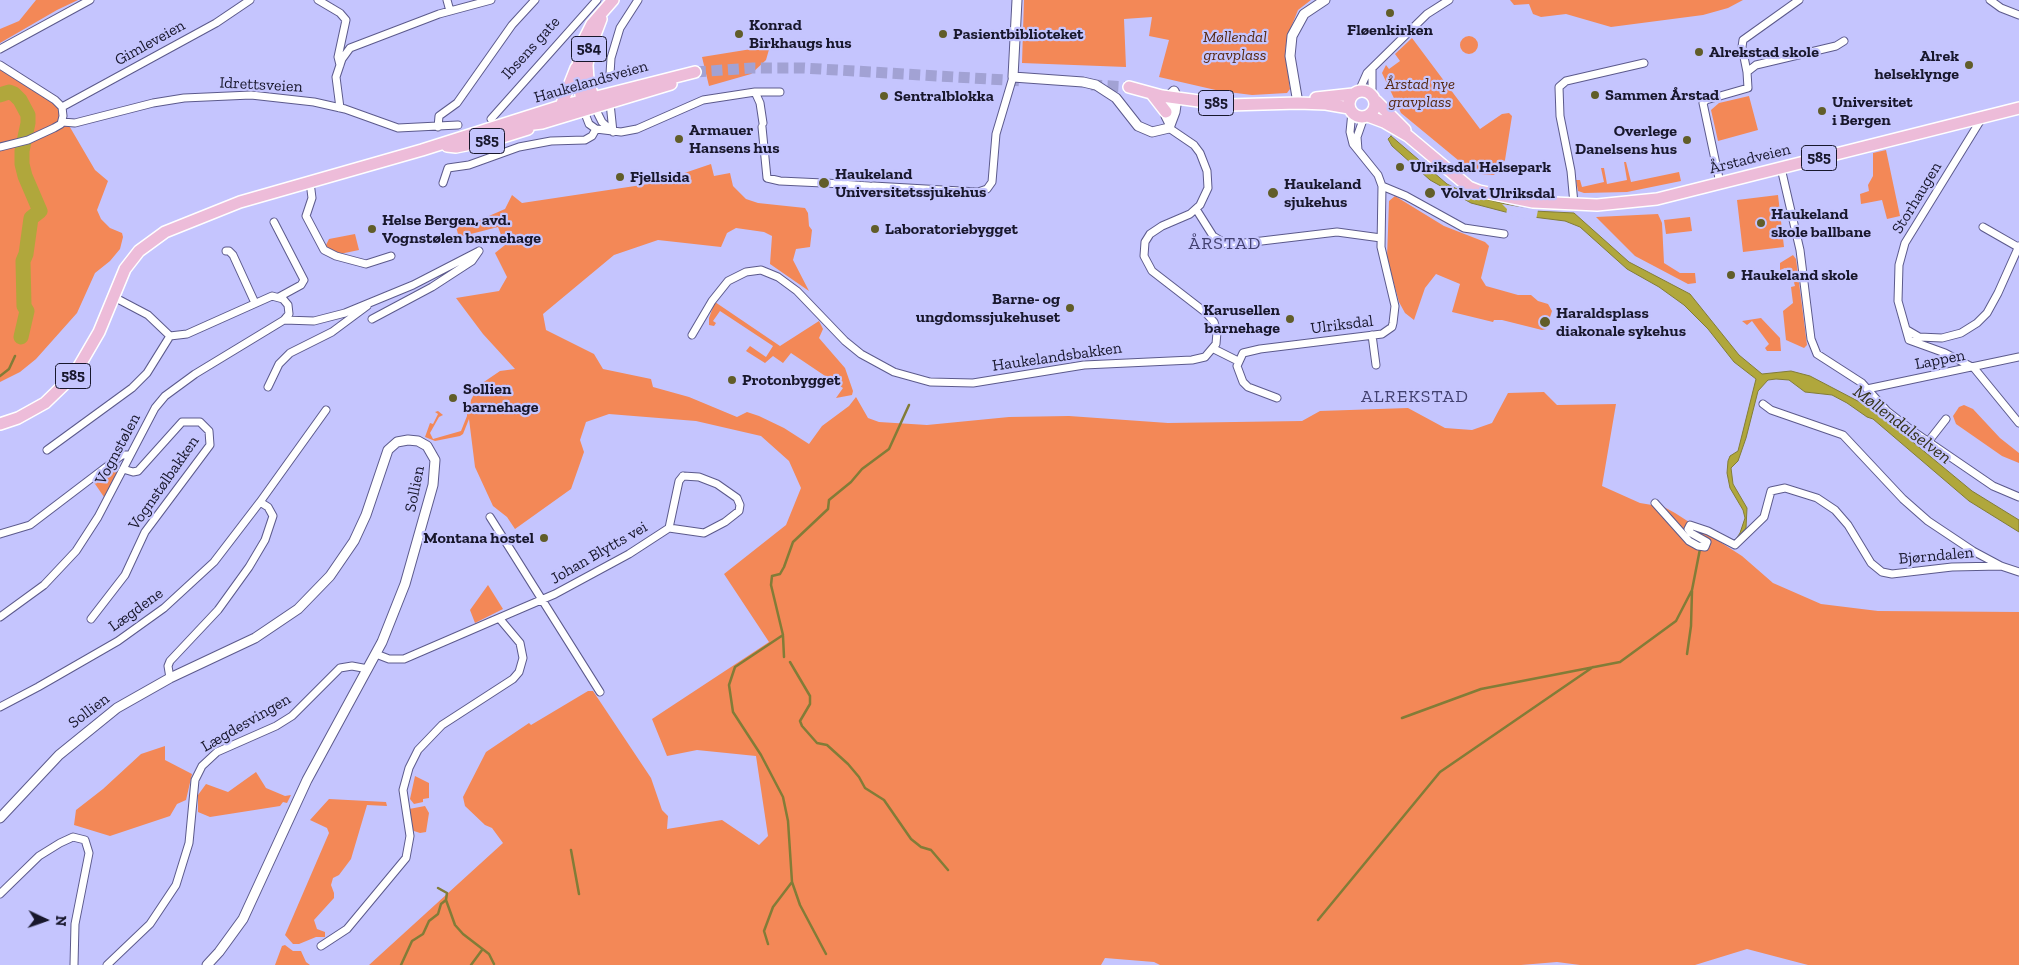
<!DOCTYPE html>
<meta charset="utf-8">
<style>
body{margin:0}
#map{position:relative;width:2019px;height:965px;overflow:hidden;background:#c5c5fe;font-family:"Zilla Slab",serif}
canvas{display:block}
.north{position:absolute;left:20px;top:895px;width:50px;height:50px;-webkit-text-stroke:4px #c5c5fe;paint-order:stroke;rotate:93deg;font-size:14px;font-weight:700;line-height:20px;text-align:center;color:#18172c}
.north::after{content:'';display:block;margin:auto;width:18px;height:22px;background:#18172c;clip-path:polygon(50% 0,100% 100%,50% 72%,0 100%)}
</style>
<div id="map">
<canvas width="2019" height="965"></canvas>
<div class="north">N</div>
</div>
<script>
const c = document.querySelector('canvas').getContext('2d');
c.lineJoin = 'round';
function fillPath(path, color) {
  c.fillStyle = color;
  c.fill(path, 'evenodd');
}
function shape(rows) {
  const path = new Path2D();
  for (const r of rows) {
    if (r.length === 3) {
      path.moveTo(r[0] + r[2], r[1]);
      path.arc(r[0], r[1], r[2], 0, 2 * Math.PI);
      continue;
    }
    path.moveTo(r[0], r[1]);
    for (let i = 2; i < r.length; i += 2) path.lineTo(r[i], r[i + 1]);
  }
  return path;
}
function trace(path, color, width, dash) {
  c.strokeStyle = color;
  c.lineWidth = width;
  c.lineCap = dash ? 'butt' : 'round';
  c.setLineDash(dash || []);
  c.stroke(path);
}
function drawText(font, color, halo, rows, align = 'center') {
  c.font = font + ' "Zilla Slab",serif';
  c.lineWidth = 4.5;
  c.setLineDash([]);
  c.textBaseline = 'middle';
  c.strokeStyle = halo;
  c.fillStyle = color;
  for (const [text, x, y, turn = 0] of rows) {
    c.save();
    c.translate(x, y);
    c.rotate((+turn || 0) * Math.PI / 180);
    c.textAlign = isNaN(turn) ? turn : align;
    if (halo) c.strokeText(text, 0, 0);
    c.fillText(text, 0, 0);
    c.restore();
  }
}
const green = shape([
 [36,0,78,0,57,10,0,43,0,29,19,21],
 [1024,0,1311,0,1298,10,1288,35,1285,51,1290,89,1287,93,1252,95,1220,91,1159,77,1169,40,1149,36,1152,17,1124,19,1126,67,1022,63],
 [1510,0,1743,0,1728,8,1703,15,1611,27,1566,14,1541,17,1533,14,1529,4,1514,5],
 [1469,45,9],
 [1412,38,1480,129,1502,114,1509,113,1512,116,1505,160,1494,175,1481,174,1458,160,1401,113,1382,73,1386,65,1389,69,1400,61,1395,54],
 [770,46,766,60,751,74,709,86,702,57],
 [0,69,57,105,95,170,108,181,97,210,101,219,110,228,122,233,123,237,120,249,110,261,95,273,77,313,36,359,20,372,0,382],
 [1749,96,1758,130,1718,141,1711,110,1719,103],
 [1886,150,1900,216,1887,219,1882,200,1861,204,1860,194,1869,191,1868,185,1873,176,1873,153],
 [1624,162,1626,162,1631,182,1679,172,1681,181,1627,192,1584,193,1578,191,1576,180,1580,180,1582,187,1604,182,1601,168,1604,168,1607,184,1627,180],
 [711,164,714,176,730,173,733,186,746,199,758,203,805,208,808,213,809,226,812,230,810,247,796,249,793,260,809,291,770,264,772,236,764,232,736,228,727,233,721,247,658,240,614,255,543,314,546,330,594,354,603,369,651,379,653,387,689,397,737,417,747,412,759,416,784,428,809,444,822,426,849,406,856,397,868,418,879,422,927,425,1009,417,1069,416,1168,423,1302,421,1320,411,1408,408,1445,428,1472,430,1492,423,1508,393,1544,392,1557,405,1616,404,1602,486,1640,503,1664,507,1675,513,1742,556,1773,583,1821,604,1878,611,2019,612,2019,965,1808,965,1747,949,1695,965,1580,965,1557,962,1521,965,1160,965,1154,962,1105,958,1101,965,369,965,503,843,492,828,485,825,465,806,463,797,486,752,529,723,531,725,588,691,593,691,651,778,662,810,668,816,667,829,722,820,759,845,768,836,756,756,697,750,667,756,652,719,769,642,724,574,786,525,801,488,789,461,761,436,696,421,609,414,586,422,580,440,584,452,571,489,515,529,507,517,493,506,475,467,469,419,463,434,460,436,435,441,425,437,430,423,433,424,438,414,435,412,438,411,443,415,439,417,430,433,433,439,461,431,467,416,467,407,463,405,470,405,469,417,471,400,478,386,500,371,515,369,483,334,456,298,499,291,507,277,495,253,505,245,498,227,463,236,458,234,455,223,475,222,505,209,512,195,522,203,655,183],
 [1778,195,1784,247,1743,252,1737,200],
 [1395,196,1444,226,1485,242,1489,246,1481,278,1486,286,1518,295,1531,295,1538,301,1548,304,1552,311,1546,329,1542,330,1502,320,1494,320,1493,322,1452,312,1460,284,1436,274,1425,288,1414,320,1405,313,1399,302,1387,258,1389,201],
 [1658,214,1662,223,1664,263,1680,273,1695,273,1696,283,1688,284,1635,256,1596,217],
 [1690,217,1692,231,1666,234,1664,220],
 [355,234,359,250,340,254,325,247,329,239],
 [1793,255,1796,259,1807,345,1804,348,1786,340,1783,311,1793,303,1791,287,1795,286,1791,272,1785,268,1780,270,1780,263],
 [715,302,780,346,819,321,823,329,819,338,845,368,853,391,852,395,836,398,843,388,791,353,783,363,773,356,765,363,746,351,750,346,766,357,773,346,720,311,713,321,716,323,714,326,709,325,709,318],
 [1761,318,1780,338,1781,351,1767,351,1765,348,1769,344,1752,321,1747,325,1742,321],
 [1964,405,1973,409,2000,438,2019,453,2019,463,2002,456,1956,424,1953,416,1959,407],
 [112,465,115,466,118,471,104,497,93,481],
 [488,585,503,609,475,623,470,610],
 [165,746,165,760,192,774,186,800,177,804,170,816,110,836,74,825,76,810,103,789,141,754],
 [256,772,266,788,285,796,291,795,287,803,283,802,280,806,210,817,198,812,198,795,206,784,228,792],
 [415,776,429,783,429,798,423,799,423,802,414,804,410,799],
 [329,799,386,802,387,806,367,805,351,859,339,875,333,878,331,885,334,893,334,898,314,920,317,929,325,932,325,937,316,937,299,944,293,944,285,935,329,833,327,828,310,820],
 [425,806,429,813,426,832,420,833,411,830,409,809],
 [285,945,293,951,301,951,306,962,310,965,275,965,282,946]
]);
const water = shape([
 [1391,136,1447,184,1469,195,1534,211,1574,213,1629,262,1690,294,1739,355,1762,374,1791,371,1810,376,1873,409,1972,491,2019,520,2019,532,1969,501,1873,419,1867,417,1847,403,1832,395,1805,392,1789,380,1776,379,1768,380,1758,391,1746,438,1738,461,1731,468,1733,484,1747,508,1746,528,1734,542,1740,533,1745,518,1743,510,1730,488,1727,473,1728,461,1730,456,1738,451,1756,379,1734,362,1708,329,1684,305,1659,287,1627,269,1580,227,1565,221,1517,215,1471,203,1430,180,1392,146,1388,139,1391,136]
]);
const pier = shape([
 [1502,204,1538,210,1536,220,1506,215,1507,209]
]);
const stream = shape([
 [0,376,9,369,15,356],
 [783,636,784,657],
 [1687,654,1691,626,1692,591],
 [790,662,810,696,810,704,800,721,802,726,817,743,827,745,848,764,859,777,865,788,884,800,911,839,921,847,931,850,948,870],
 [1402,718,1481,689,1620,662,1676,621,1692,590,1700,549],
 [571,850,579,894],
 [446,900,455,925,463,934,489,954,494,964],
 [1318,920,1440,772,1593,667],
 [768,944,764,931,773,907,792,882],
 [826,954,800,905,792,882,788,821,783,797,761,755,733,712,729,685,735,667,783,635,771,585,772,576,780,574,784,567,793,542,828,509,829,500,851,482,862,469,889,449,909,405],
 [401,965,412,941,423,934,429,921,438,914,441,904,446,900,447,893,438,888],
 [471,965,482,950]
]);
const river = shape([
 [0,95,9,92,14,94,20,100,28,115,28,123,22,151,22,164,25,176,40,211,31,218,26,254,23,261,24,306,27,311,21,337]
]);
const primaryTunnel = shape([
 [695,72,753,68,803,68,1023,81],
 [1091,85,1129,87]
]);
const minor = shape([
 [318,0,340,13,346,20,338,57,340,65],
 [447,0,450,11],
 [1990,0,2001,8,2019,15],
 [0,49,90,0],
 [0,65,55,100,62,107,63,116,61,124,54,128,28,140,0,147],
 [1747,72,1742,47,1743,40,1799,0],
 [610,74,611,58,620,28,638,0],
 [1359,91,1367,73,1427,14,1449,0],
 [755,92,780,92],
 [1372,94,1372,69],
 [610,103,613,132],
 [62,107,216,23,250,0],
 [340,108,336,77,342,59,350,48,439,14,491,0],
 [595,108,602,122,613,132],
 [584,111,589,124,596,129,621,132,637,129,703,100,755,92,760,103,763,123],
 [1982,118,1905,243,1899,265,1898,301,1909,340,1945,353,1974,368,2019,423],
 [491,119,597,0],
 [62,122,75,123,153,103,184,98,251,95,314,102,345,109,398,128,458,125],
 [438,127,439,116,457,103,512,25,535,0],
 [762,127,767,178,780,181,823,183],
 [1358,150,1357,137,1364,117],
 [1781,168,1800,250,1811,339,1817,354,1862,383,1887,411,1914,432,1993,486,2019,497],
 [310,182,312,198,306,216,324,250,336,256,366,264,391,256],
 [443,183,448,168,469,165,519,147,551,141,585,140,592,136,596,129],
 [826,183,869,186],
 [1720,183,1703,103,1706,100,1748,88,1747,72,1756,65,1836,46,1844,41],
 [873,186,978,192,987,189,992,182,996,134,1013,77],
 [1382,186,1406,196,1464,228,1504,234],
 [1574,204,1571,171,1560,116,1559,87,1566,81,1644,63],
 [1196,209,1213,236,1228,245,1337,232,1381,238],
 [274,222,304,280,301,285,279,297],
 [1983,227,2018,247],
 [226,251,229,251,233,255,255,303],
 [112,296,148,315,170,336],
 [372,319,432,287,472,261,479,251],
 [284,320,314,321,345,313,413,285,479,251],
 [1907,330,1919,337,1942,338,1961,333,1977,323,1987,313,1998,293,2019,246],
 [692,335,712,301,728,281,746,272,761,270,778,277,797,291,845,341,861,354,894,372,930,382,973,383,1084,365,1192,360,1205,357,1216,344,1217,332,1214,322,1205,312,1152,271,1144,256,1145,242,1150,234,1162,226,1190,214,1200,205,1208,188,1207,171,1200,153,1194,145,1169,128],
 [1372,335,1376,365],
 [1214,349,1238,361],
 [268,387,279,364,290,353,332,332,367,306],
 [1867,389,2019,357],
 [1277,398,1248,387,1243,382,1237,366,1243,353,1260,349,1382,334,1392,327,1393,323,1395,306,1381,247,1382,186,1378,175,1353,144,1350,132,1352,112],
 [1763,404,1771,410,1843,435,1903,499,1928,521,1973,551,2001,566,2019,572],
 [1928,442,1946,419],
 [47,450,132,388,147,373,170,336],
 [683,476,699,477,717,484,737,498,740,505,739,511,725,522,704,533,669,528,679,481,683,476],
 [260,502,326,410],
 [1655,503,1689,541,1698,546,1705,547,1707,542,1691,533,1688,529,1690,525,1708,531,1735,545,1764,517,1771,491,1785,488,1817,498,1835,510,1848,525,1871,563,1882,572,1892,574,1952,567,2001,566],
 [490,517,600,692],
 [0,534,30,525,122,455,130,455],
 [0,617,44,585,76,551,98,517,155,408,165,396,195,374,284,320,289,314,288,305,283,299,272,296,187,334,170,336],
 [499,618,555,594,629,554,669,528],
 [91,619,125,575,145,532,210,445,209,431,200,422,182,422,138,471,133,472,123,469],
 [0,707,38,687,118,641,164,608,214,562,260,502,268,507,273,516,265,540,249,567,218,610,170,661,168,666,170,678],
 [0,894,39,856,60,843,73,837,85,840,89,853,75,924,74,965],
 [321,946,347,929,406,858,410,836,403,790,409,768,418,750,442,725,513,679,519,672,523,658,520,643,499,618,404,659,389,659,376,654],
 [107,965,150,924,176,885,189,843,195,780,202,766,217,752,276,726,292,716,340,668,352,666,368,669]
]);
const tertiary = shape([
 [1017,0,1013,77,1083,82,1096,85,1116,98,1138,126,1152,132,1169,128,1175,112,1177,98,1174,91,1168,97,1166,116,1169,122],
 [1298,103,1290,56,1292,36,1304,14,1325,0],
 [0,818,59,755,117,708,170,678,255,638,298,609,330,576,354,541,366,515,388,450,397,442,408,440,418,441,427,446,435,460,433,485,405,584,382,642,307,780,243,919,219,952,207,965]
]);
const primary = shape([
 [1129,87,1162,96,1228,105,1298,103,1326,104,1349,108],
 [1362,104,13],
 [1152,94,1166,112],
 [1316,98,1353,94],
 [1376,101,1405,130],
 [595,105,588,80,587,65,590,48,601,19],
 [561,106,576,68],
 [583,106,577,72,581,46,592,24,613,0],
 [1368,116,1384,122,1408,136,1469,187,1479,191,1533,202,1597,205,1657,199,2019,108],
 [508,127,542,123,671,84],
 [447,146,456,147,496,139,528,129],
 [0,424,18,418,45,403,74,375,99,332,125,269,139,251,165,232,240,202,422,150,561,106,695,72]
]);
const markers = [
 [1390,13,5,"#615d29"],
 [739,34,5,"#615d29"],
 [943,34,5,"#615d29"],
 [1699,52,5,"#615d29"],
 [1969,65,5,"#615d29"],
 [1595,95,5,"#615d29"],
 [884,96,5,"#615d29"],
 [1822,111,5,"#615d29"],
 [679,139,5,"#615d29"],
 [1687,140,5,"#615d29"],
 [1400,167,5,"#615d29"],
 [620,177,5,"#615d29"],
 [824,183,6,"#615d29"],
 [1273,193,6,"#615d29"],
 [1430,193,6,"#615d29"],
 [1761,223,5,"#615d29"],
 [372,229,5,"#615d29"],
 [875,229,5,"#615d29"],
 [1731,275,5,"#615d29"],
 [1070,308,5,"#615d29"],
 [1290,319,5,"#615d29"],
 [1545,322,6,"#615d29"],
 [732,380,5,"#615d29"],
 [453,398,5,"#615d29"],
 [544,538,5,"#615d29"]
];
const shields = [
 [589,49,35],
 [1216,103,35],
 [487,141,35],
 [1819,158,35],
 [73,376,35]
];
const shieldNames = [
 ["584",589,49],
 ["585",1216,103],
 ["585",487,141],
 ["585",1819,158],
 ["585",73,376]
];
const poiNames = [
 ["Konrad",749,25],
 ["Birkhaugs hus",749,43],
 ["Fløenkirken",1390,30,"center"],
 ["Pasientbiblioteket",953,34],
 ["Alrekstad skole",1709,52],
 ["Alrek",1959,56,"right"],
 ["helseklynge",1959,74,"right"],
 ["Sammen Årstad",1605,95],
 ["Sentralblokka",894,96],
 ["Universitet",1832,102],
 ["i Bergen",1832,120],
 ["Armauer",689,130],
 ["Hansens hus",689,148],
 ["Overlege",1677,131,"right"],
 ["Danelsens hus",1677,149,"right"],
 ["Ulriksdal Helsepark",1410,167],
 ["Haukeland",835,174],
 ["Universitetssjukehus",835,192],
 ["Fjellsida",630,177],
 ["Haukeland",1284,184],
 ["sjukehus",1284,202],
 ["Volvat Ulriksdal",1441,193],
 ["Haukeland",1771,214],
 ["skole ballbane",1771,232],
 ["Helse Bergen, avd.",382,220],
 ["Vognstølen barnehage",382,238],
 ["Laboratoriebygget",885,229],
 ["Haukeland skole",1741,275],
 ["Barne- og",1060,299,"right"],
 ["ungdomssjukehuset",1060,317,"right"],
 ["Karusellen",1280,310,"right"],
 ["barnehage",1280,328,"right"],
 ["Haraldsplass",1556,313],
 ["diakonale sykehus",1556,331],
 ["Protonbygget",742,380],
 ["Sollien",463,389],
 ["barnehage",463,407],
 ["Montana hostel",534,538,"right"]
];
const parkNames = [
 ["Møllendal",1235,37],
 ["gravplass",1235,55],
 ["Årstad nye",1420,84],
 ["gravplass",1420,102]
];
const streetNames = [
 ["Gimleveien",150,43,-29],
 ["Ibsens gate",531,48,-48],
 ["Haukelandsveien",591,82,-16],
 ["Idrettsveien",261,85,3],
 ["Årstadveien",1750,159,-14],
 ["Storhaugen",1917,198,-59],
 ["Ulriksdal",1342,325,-7],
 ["Haukelandsbakken",1057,357,-8],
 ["Lappen",1940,360,-11],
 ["Vognstølen",118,449,-62],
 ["Vognstølbakken",164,483,-55],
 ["Sollien",415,489,-79],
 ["Johan Blytts vei",599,553,-30],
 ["Bjørndalen",1936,556,-5],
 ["Lægdene",136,610,-36],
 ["Sollien",89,711,-37],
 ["Lægdesvingen",246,723,-30]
];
const neighbourhoodNames = [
 ["ÅRSTAD",1225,244],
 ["ALREKSTAD",1415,397]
];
const waterNames = [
 ["Møllendalselven",1902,425,37]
];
fillPath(green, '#f38857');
fillPath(water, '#b0a73c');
trace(water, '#827c37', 1);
fillPath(pier, '#c5c5fe');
trace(stream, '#827c37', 2.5);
trace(river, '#b0a73c', 15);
trace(primaryTunnel, '#a2a2d4', 11, [11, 5.5]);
trace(minor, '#5c5a8c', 9);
trace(tertiary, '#5c5a8c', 11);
trace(primary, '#fff', 14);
trace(minor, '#fff', 7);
trace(tertiary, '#fff', 9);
trace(primary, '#edbcd9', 11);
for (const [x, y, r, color] of markers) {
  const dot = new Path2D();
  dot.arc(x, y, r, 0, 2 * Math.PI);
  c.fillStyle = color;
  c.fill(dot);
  trace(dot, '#c5c5fe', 2);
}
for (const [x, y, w] of shields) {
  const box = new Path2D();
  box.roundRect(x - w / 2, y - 12.5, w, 25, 4);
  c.fillStyle = '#c5c5fe';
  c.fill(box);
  trace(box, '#18172c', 1);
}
drawText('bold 15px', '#18172c', null, shieldNames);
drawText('bold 16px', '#18172c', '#c5c5fe', poiNames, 'left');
drawText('italic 16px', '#562913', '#c5c5fe', parkNames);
drawText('16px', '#18172c', '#c5c5fe', streetNames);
c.letterSpacing = '1px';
drawText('18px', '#434170', '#c5c5fe', neighbourhoodNames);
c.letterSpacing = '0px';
drawText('italic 18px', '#34321b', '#c5c5fe', waterNames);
</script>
